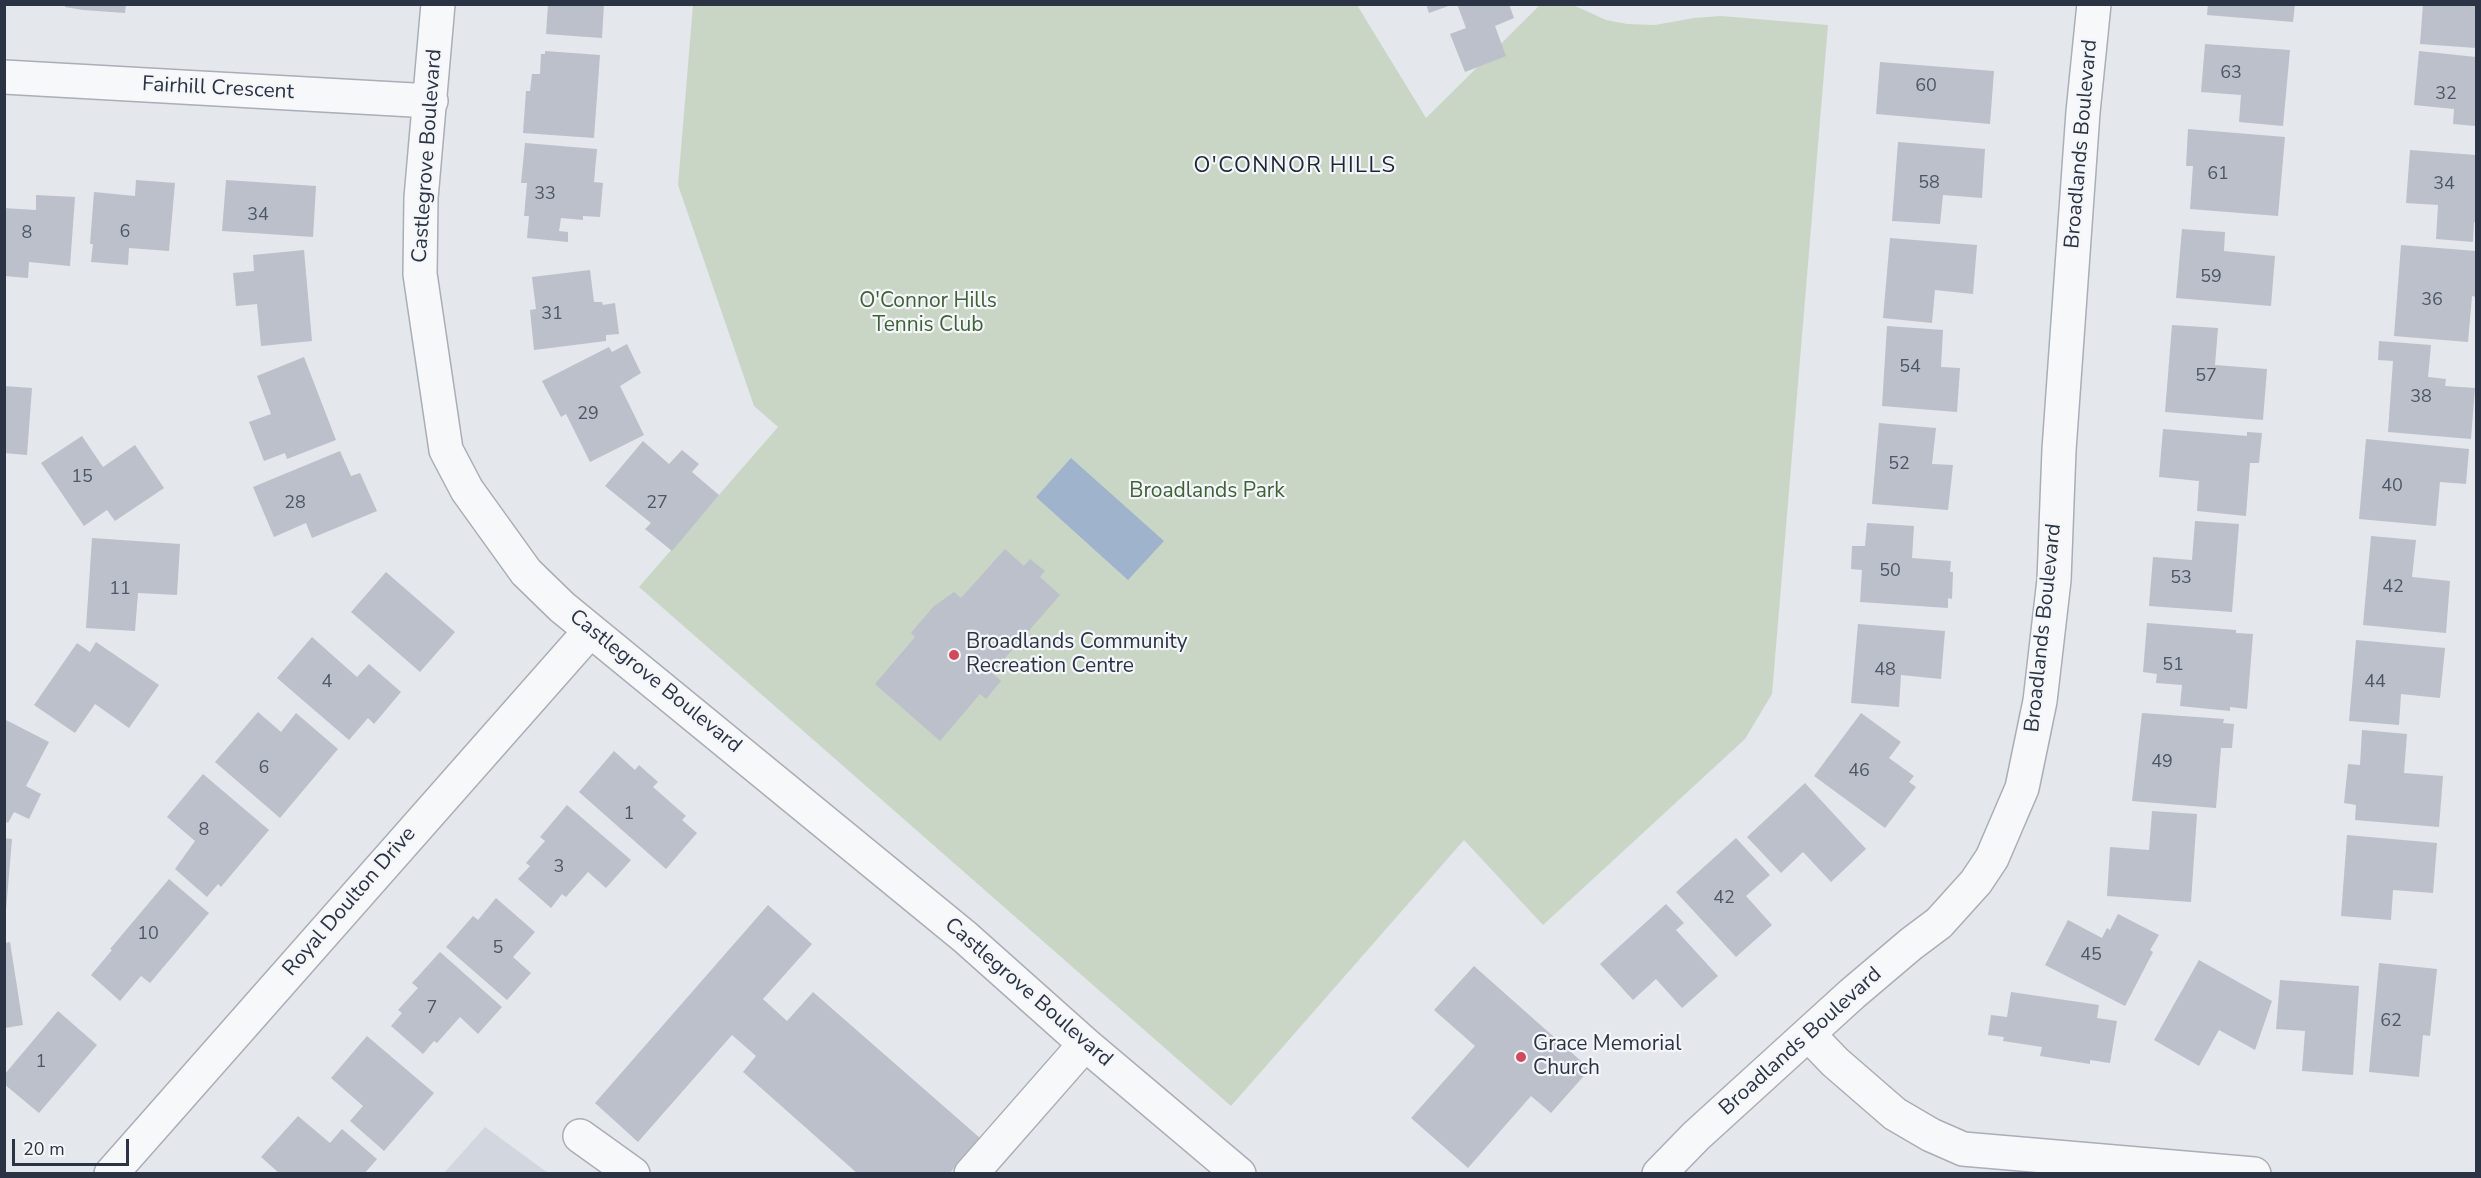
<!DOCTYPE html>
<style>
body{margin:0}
#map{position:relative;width:2481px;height:1178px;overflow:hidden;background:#e4e7ec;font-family:"Nunito Sans",sans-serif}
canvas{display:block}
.frame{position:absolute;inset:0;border:6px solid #2b3445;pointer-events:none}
.scale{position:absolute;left:12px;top:1139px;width:117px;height:27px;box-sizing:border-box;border:3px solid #2b3445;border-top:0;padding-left:8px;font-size:18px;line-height:21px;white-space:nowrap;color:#2b3445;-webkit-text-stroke:4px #f4f6f9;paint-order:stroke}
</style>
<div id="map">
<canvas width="2481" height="1178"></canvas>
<div class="frame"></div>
<div class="scale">20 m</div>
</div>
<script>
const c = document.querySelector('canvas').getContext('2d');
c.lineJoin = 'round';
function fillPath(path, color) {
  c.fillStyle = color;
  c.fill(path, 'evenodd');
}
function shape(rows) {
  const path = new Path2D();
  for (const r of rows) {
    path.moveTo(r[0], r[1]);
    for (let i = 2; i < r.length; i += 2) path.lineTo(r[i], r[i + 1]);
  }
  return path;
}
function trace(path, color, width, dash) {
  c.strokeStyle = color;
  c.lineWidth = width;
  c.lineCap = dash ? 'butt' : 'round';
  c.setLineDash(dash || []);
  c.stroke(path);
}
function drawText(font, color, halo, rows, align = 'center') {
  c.font = font + ' "Nunito Sans",sans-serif';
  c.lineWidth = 4.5;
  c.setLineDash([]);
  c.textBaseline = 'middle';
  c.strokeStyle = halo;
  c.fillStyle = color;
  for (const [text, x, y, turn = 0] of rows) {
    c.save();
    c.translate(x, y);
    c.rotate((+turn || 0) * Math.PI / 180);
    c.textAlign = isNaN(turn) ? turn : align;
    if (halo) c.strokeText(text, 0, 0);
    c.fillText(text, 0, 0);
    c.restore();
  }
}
const built = shape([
 [485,1127,548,1173,444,1173]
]);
const green = shape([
 [693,5,1357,5,1426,118,1540,5,1573,5,1606,20,1627,24,1655,25,1694,18,1721,16,1828,25,1772,694,1745,739,1543,925,1464,840,1231,1106,639,587,778,427,754,406,678,185]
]);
const water = shape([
 [1071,458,1164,541,1128,580,1036,497]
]);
const building = shape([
 [65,4,126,4,125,13,83,10,65,7],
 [548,4,604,4,602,38,546,34],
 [1426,4,1451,4,1451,5,1429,13],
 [1457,4,1509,4,1514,18,1495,26,1506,56,1465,72,1450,34,1466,28],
 [2208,4,2295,4,2293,22,2207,15],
 [2423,4,2476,4,2476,48,2420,44],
 [2205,44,2290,50,2283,126,2239,122,2241,95,2201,92],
 [545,51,600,55,594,138,523,133,526,91,530,91,532,74,540,74,541,54,545,54],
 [2419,51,2476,57,2476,126,2453,124,2454,109,2414,105],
 [1880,62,1994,71,1990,124,1876,114],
 [2188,129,2285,137,2278,216,2190,209,2193,166,2186,166],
 [1898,142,1985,149,1982,198,1943,195,1940,224,1892,221],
 [525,143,597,149,594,182,603,183,600,217,583,216,583,220,561,218,559,231,568,232,568,242,527,238,529,216,524,216,527,183,521,183],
 [2410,150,2476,155,2476,223,2474,222,2473,242,2436,239,2438,205,2406,203],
 [136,180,175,183,169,251,129,248,128,265,91,262,93,244,90,244,94,192,135,196],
 [226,180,316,186,313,237,222,231],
 [36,195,75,197,70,266,29,262,28,278,4,276,4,208,36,210],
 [2182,229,2225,232,2224,251,2275,256,2271,306,2176,298],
 [1890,238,1977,245,1973,294,1935,290,1932,323,1883,318],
 [2401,245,2476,251,2476,297,2472,296,2468,342,2394,336],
 [304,250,312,341,261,346,257,304,236,306,233,273,254,271,253,255],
 [590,270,594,302,602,302,603,305,615,303,619,334,606,335,606,341,534,350,530,310,536,309,532,277],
 [2172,325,2218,328,2215,365,2267,369,2263,420,2165,412],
 [1887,326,1943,330,1941,367,1960,368,1957,412,1882,406],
 [2379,341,2431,345,2428,377,2446,379,2445,386,2475,388,2471,439,2388,432,2393,361,2378,360],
 [627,344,641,373,620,386,644,435,590,462,566,414,561,417,542,381,609,347,612,352],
 [304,357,336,440,287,459,285,453,264,461,249,422,271,414,257,376],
 [4,386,32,388,27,455,4,453],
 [1879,423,1936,428,1932,464,1953,465,1948,510,1872,504],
 [2163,429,2247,436,2247,432,2262,433,2259,463,2250,463,2246,516,2197,511,2199,481,2159,477],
 [82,436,103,467,135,445,164,488,115,521,107,510,84,526,41,463],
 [2366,439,2469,449,2466,484,2440,482,2436,526,2359,519],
 [643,441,669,464,682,450,699,464,692,472,719,495,672,551,645,529,651,523,605,486],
 [340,451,351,476,360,473,377,511,312,538,306,523,274,537,253,487],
 [2195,521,2239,524,2232,612,2149,606,2153,557,2192,560],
 [1867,523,1914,526,1912,558,1951,561,1950,572,1953,572,1952,599,1948,598,1948,608,1860,602,1862,570,1851,569,1852,546,1865,546],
 [2371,536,2416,540,2412,577,2450,581,2446,633,2363,625],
 [92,538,180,544,177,595,138,593,135,631,86,628],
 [1005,549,1024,566,1030,559,1045,571,1040,577,1060,595,992,673,1001,681,986,699,980,694,940,741,875,684,915,637,911,633,933,607,954,592,961,598],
 [386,572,455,632,420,672,351,612],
 [2147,623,2236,630,2236,633,2253,634,2247,709,2230,707,2230,711,2180,706,2182,685,2156,683,2157,674,2143,672],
 [1858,624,1945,631,1941,679,1901,675,1899,707,1851,703],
 [312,637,357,677,369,664,401,692,374,724,368,718,349,740,277,678],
 [2356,640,2445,648,2440,698,2401,694,2399,725,2349,721],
 [96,642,159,685,129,728,95,704,75,733,34,705,77,643,90,652],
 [258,712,281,732,296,713,338,749,280,818,215,762],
 [1861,713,1901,742,1889,758,1914,776,1909,782,1916,787,1885,828,1814,776],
 [2142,713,2224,719,2223,723,2234,724,2232,748,2221,748,2216,808,2132,801],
 [4,719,49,742,26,786,41,794,29,819,14,812,8,823,4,821],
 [2362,730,2407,734,2404,773,2443,776,2439,827,2355,820,2356,805,2344,803,2348,764,2360,765],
 [614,751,635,770,639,765,658,782,653,787,686,816,682,820,697,833,666,869,579,792],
 [203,774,269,830,221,887,218,884,207,897,175,869,195,841,167,817],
 [1805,783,1866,849,1831,882,1803,852,1781,873,1747,837],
 [567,805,631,860,606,888,588,872,566,897,562,894,551,908,518,879,530,866,526,863,545,841,540,837],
 [2152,811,2197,814,2191,902,2107,896,2110,847,2149,850],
 [2347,835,2437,843,2433,893,2393,890,2391,920,2341,916],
 [4,838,12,839,6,911,4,910],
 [1736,838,1770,875,1746,896,1772,925,1736,957,1676,892],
 [169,879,209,913,150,983,141,976,120,1001,91,975,112,950,110,949],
 [496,898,535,932,513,957,531,973,507,1000,446,947,473,916,478,920],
 [1666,904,1684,923,1676,930,1718,976,1682,1008,1656,979,1633,1000,1600,964],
 [768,905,812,944,763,999,787,1021,813,992,980,1138,949,1174,858,1174,743,1072,756,1056,732,1035,638,1142,595,1103],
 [2118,914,2159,935,2150,950,2153,952,2125,1006,2045,965,2068,920,2102,938,2107,928,2110,930],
 [10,942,23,1025,5,1028,5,943],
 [440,952,502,1007,478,1034,460,1017,437,1043,434,1041,423,1054,391,1026,402,1013,398,1010,418,988,412,983],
 [2199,960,2272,1001,2255,1050,2219,1030,2199,1066,2154,1040],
 [2379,963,2437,969,2430,1036,2423,1035,2419,1077,2369,1072],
 [1474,966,1590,1069,1551,1113,1531,1096,1468,1168,1411,1118,1475,1046,1434,1010],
 [2280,980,2359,986,2353,1075,2302,1071,2305,1031,2276,1029],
 [2011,992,2099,1005,2097,1018,2117,1021,2110,1063,2090,1060,2090,1064,2040,1056,2042,1047,2003,1041,2004,1037,1988,1035,1991,1015,2007,1017],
 [58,1011,97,1045,39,1113,4,1084,4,1075],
 [367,1036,434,1093,384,1151,350,1121,363,1106,331,1078],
 [298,1116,330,1143,342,1129,377,1159,364,1174,280,1174,261,1157]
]);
const minor = shape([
 [438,4,421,198,420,274,446,450,467,490,526,572,562,607,965,937,1085,1044,1239,1174],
 [4,77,431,101],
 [1809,1035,1835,1062,1895,1114,1931,1135,1963,1149,2254,1174],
 [580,1136,633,1174],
 [111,1174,590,631],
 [971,1174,1085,1044],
 [1659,1174,1696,1136,1852,994,1911,944,1939,923,1976,882,1992,858,2022,788,2040,701,2054,580,2059,450,2083,112,2094,4]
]);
const markers = [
 [954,655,6,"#d1495b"],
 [1521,1057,6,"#d1495b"]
];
const numberNames = [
 ["63",2231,74],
 ["60",1926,87],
 ["32",2446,95],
 ["61",2218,175],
 ["58",1929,184],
 ["34",2444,185],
 ["33",545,195],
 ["34",258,216],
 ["6",125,233],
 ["8",27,234],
 ["59",2211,278],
 ["36",2432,301],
 ["31",552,315],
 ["54",1910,368],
 ["57",2206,377],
 ["38",2421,398],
 ["29",588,415],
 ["52",1899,465],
 ["15",82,478],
 ["40",2392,487],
 ["28",295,504],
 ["27",657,504],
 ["50",1890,572],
 ["53",2181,579],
 ["42",2393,588],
 ["11",120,590],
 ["51",2173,666],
 ["48",1885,671],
 ["4",327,683],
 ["44",2375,683],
 ["49",2162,763],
 ["6",264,769],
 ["46",1859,772],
 ["1",629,815],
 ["8",204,831],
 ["3",559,868],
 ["42",1724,899],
 ["10",148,935],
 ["5",498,949],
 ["45",2091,956],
 ["7",432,1009],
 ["62",2391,1022],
 ["1",41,1063]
];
const streetNames = [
 ["Fairhill Crescent",218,89,3],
 ["Broadlands Boulevard",2082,144,-85],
 ["Castlegrove Boulevard",428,156,-86],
 ["Broadlands Boulevard",2044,628,-84],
 ["Castlegrove Boulevard",655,682,39],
 ["Royal Doulton Drive",350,902,-49],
 ["Castlegrove Boulevard",1028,993,41],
 ["Broadlands Boulevard",1801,1042,-42]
];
const parkNames = [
 ["O'Connor Hills",928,302],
 ["Tennis Club",928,326],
 ["Broadlands Park",1207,492]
];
const poiNames = [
 ["Broadlands Community",966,643],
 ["Recreation Centre",966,667],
 ["Grace Memorial",1533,1045],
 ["Church",1533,1069]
];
const neighbourhoodNames = [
 ["O'CONNOR HILLS",1295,167]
];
fillPath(built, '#d2d6de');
fillPath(green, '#c9d6c5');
fillPath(water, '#9fb4cc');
fillPath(building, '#bbc0ca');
trace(minor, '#a9aeb7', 36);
trace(minor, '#f7f8fa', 33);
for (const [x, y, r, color] of markers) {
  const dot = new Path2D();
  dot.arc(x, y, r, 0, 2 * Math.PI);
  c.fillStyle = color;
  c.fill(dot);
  trace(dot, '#f4f6f9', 2);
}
drawText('18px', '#4f5766', null, numberNames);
drawText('21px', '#2b3445', '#f4f6f9', streetNames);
drawText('21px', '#3f6138', '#f4f6f9', parkNames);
drawText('21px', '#2b3445', '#f4f6f9', poiNames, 'left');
c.letterSpacing = '1.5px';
drawText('22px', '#1d2536', '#f4f6f9', neighbourhoodNames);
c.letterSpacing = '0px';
</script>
